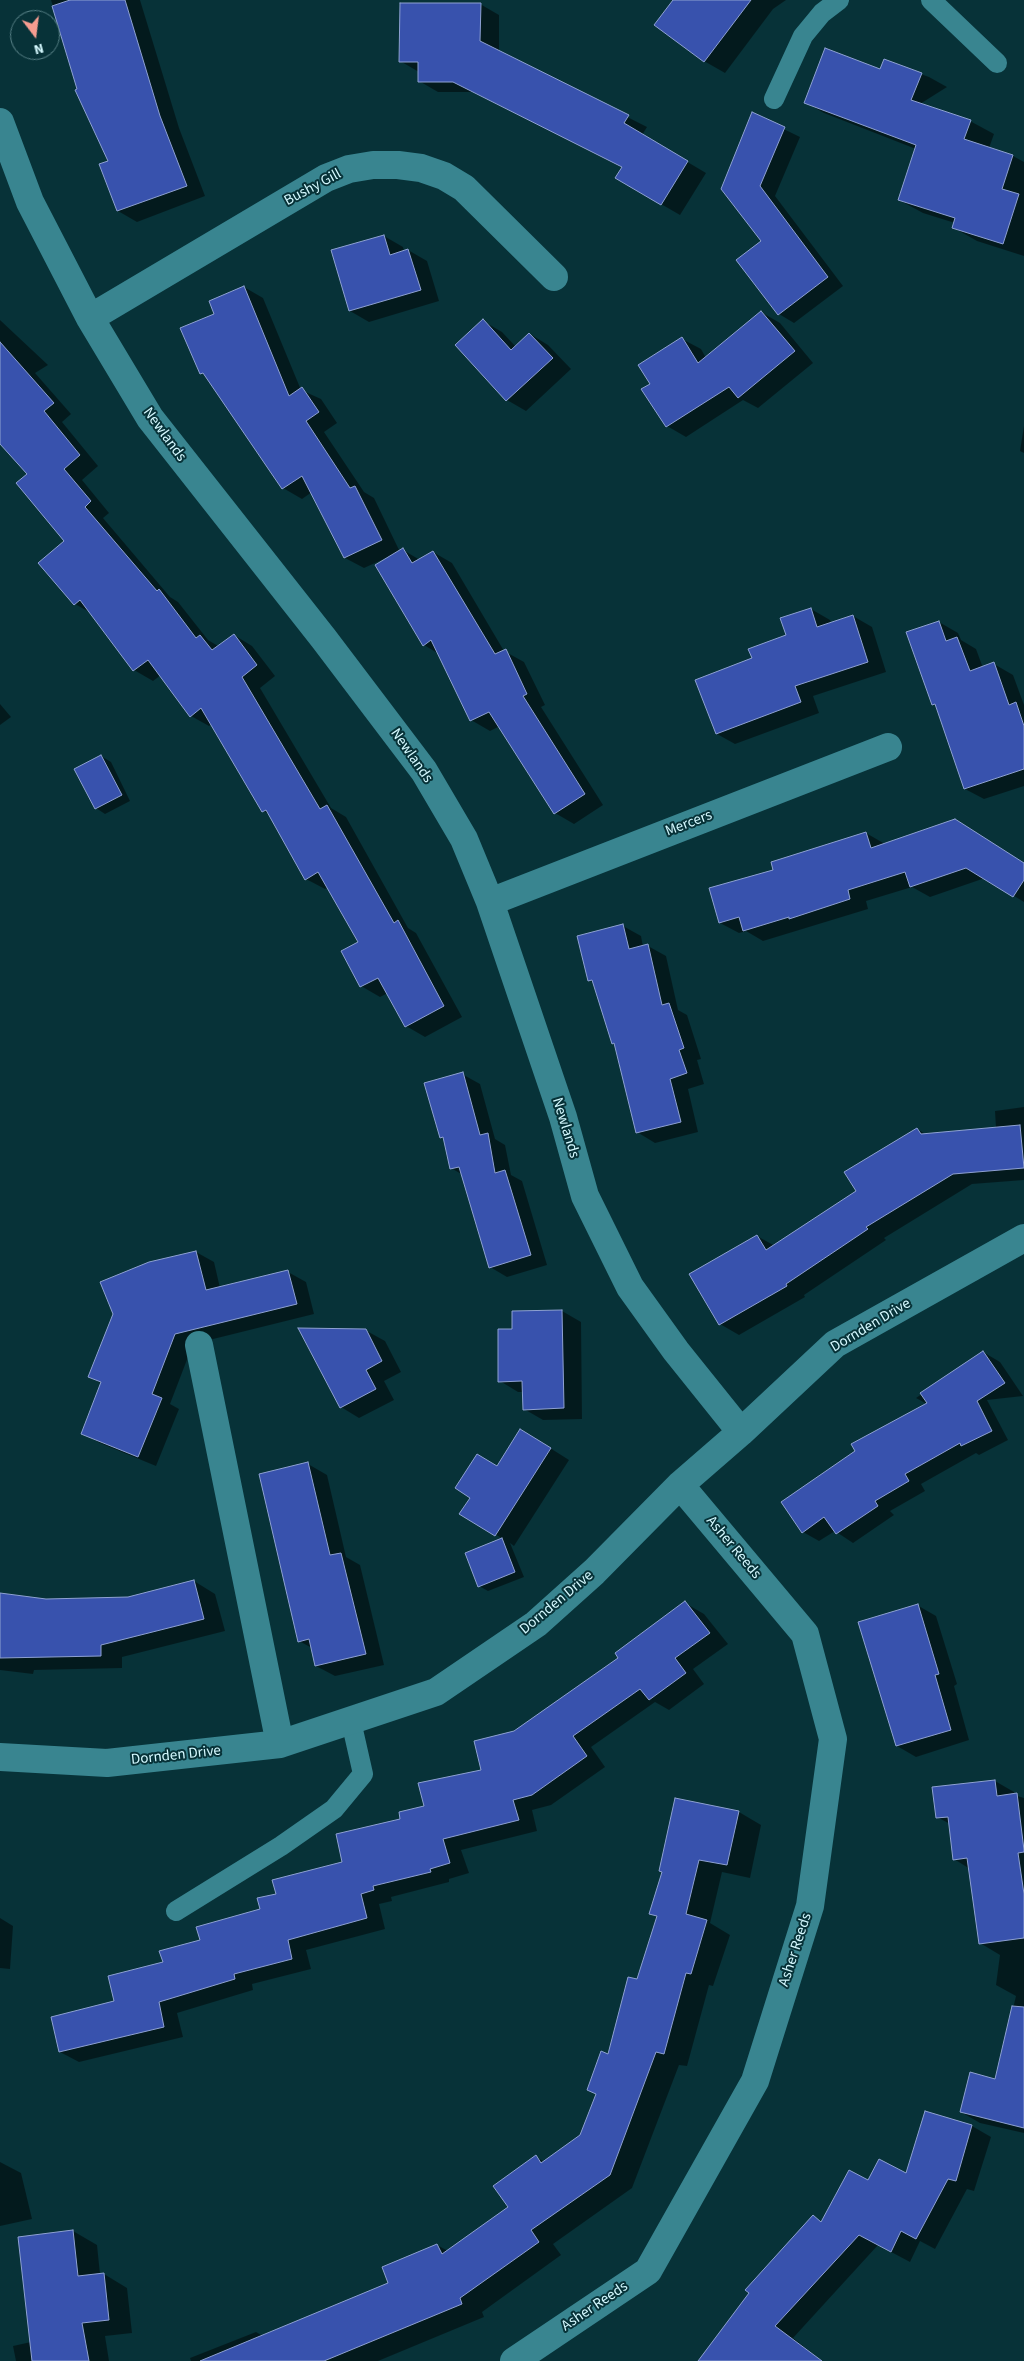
<!DOCTYPE html>
<style>
body{margin:0}
#map{position:relative;width:1024px;height:2361px;overflow:hidden;background:#073238;font-family:"Source Sans 3",sans-serif}
canvas{display:block}
.north{position:absolute;left:10px;top:10px;width:50px;height:50px;box-sizing:border-box;background:#073238;border:1px solid #598288;border-radius:50%;rotate:165deg;font-size:14px;font-weight:700;line-height:20px;text-align:center;color:#d5f9ff}
.north::after{content:'';display:block;margin:auto;width:18px;height:22px;background:#f59c90;clip-path:polygon(50% 0,100% 100%,50% 72%,0 100%)}
</style>
<div id="map">
<canvas width="1024" height="2361"></canvas>
<div class="north">N</div>
</div>
<script>
const c = document.querySelector('canvas').getContext('2d');
c.lineJoin = 'round';
function fillPath(path, color) {
  c.fillStyle = color;
  c.fill(path, 'evenodd');
}
function shape(rows) {
  const path = new Path2D();
  for (const r of rows) {
    path.moveTo(r[0], r[1]);
    for (let i = 2; i < r.length; i += 2) path.lineTo(r[i], r[i + 1]);
  }
  return path;
}
function trace(path, color, width, dash) {
  c.strokeStyle = color;
  c.lineWidth = width;
  c.lineCap = dash ? 'butt' : 'round';
  c.setLineDash(dash || []);
  c.stroke(path);
}
function drawText(font, color, halo, rows, align = 'center') {
  c.font = font + ' "Source Sans 3",sans-serif';
  c.lineWidth = 4;
  c.setLineDash([]);
  c.textBaseline = 'middle';
  c.strokeStyle = halo;
  c.fillStyle = color;
  for (const [text, x, y, turn = 0] of rows) {
    c.save();
    c.translate(x, y);
    c.rotate((+turn || 0) * Math.PI / 180);
    c.textAlign = isNaN(turn) ? turn : align;
    if (halo) c.strokeText(text, 0, 0);
    c.fillText(text, 0, 0);
    c.restore();
  }
}
const shadow = shape([
 [51,0,140,0,179,128,205,196,137,222,118,211,101,165,110,162,79,89],
 [674,0,786,0,773,9,725,73,704,61,655,25],
 [480,4,499,15,499,52,647,127,642,135,706,173,680,215,661,204,623,168,473,92,438,92,419,81,419,72,400,61],
 [885,61,929,77,947,87,912,109,970,121,994,134,989,148,1013,156,1024,162,1024,256,977,241,954,228,955,223,923,213,899,200,916,149,824,113,805,102,881,71],
 [753,114,800,137,775,196,843,286,794,323,779,314,737,260,762,241],
 [384,236,403,247,404,252,408,250,427,261,439,301,369,322,350,311],
 [244,287,263,298,301,390,321,399,337,423,324,432,364,492,374,498,400,552,403,550,420,560,433,552,452,563,504,651,524,662,545,705,541,707,603,805,574,824,555,813,500,726,490,731,471,720,439,654,424,645,386,558,364,568,345,558,312,492,302,499,283,488,207,376,201,373,216,314],
 [761,312,780,323,813,363,758,408,743,400,686,437,667,426,651,384,682,339,701,349,706,358],
 [0,320,48,365,35,373,71,414,62,422,98,466,82,480,109,513,103,518,170,597,178,602,208,640,218,646,234,635,252,646,275,676,260,688,331,808,346,817,408,928,416,933,462,1017,425,1037,406,1026,388,993,380,997,361,986,360,942,328,887,325,889,306,879,271,815,263,811,212,724,209,726,191,716,161,675,153,681,134,670,91,613,75,604,66,541,29,474,0,442],
 [483,321,502,332,516,347,530,334,548,345,571,369,526,411,507,400],
 [1024,426,1024,453,1020,451],
 [811,609,830,620,831,623,853,616,872,627,886,672,813,696,819,713,735,744,717,734,787,636],
 [939,622,958,633,961,640,976,649,983,668,994,664,1013,675,1024,705,1024,786,984,799,965,789,937,706,933,704],
 [0,704,11,717,0,725],
 [101,756,111,762,130,801,105,814,96,808],
 [866,833,885,844,1024,864,1024,902,985,878,930,897,912,887,866,901,868,909,763,941,746,931,739,933,720,923,775,870],
 [623,926,641,936,643,947,648,946,666,956,678,1010,687,1015,701,1059,697,1060,704,1084,688,1089,698,1132,655,1143,637,1132,616,1045,613,1043,594,983,589,980],
 [462,1074,480,1084,495,1139,505,1145,511,1175,522,1181,547,1265,507,1277,490,1267,463,1175,451,1168,445,1139,441,1137],
 [1024,1107,1024,1180,972,1184,884,1238,886,1240,804,1295,805,1297,739,1335,720,1324,757,1236,775,1246,858,1192,917,1129,927,1135,996,1128,995,1111],
 [196,1252,214,1262,220,1288,288,1272,306,1282,314,1314,193,1344,170,1404,179,1409,156,1466,100,1443,82,1433,102,1384,89,1376],
 [562,1311,581,1322,582,1419,543,1420,524,1409,524,1392,518,1392,500,1381,514,1331],
 [365,1330,385,1341,401,1372,384,1381,394,1400,359,1418,341,1407],
 [983,1352,1000,1362,1023,1396,987,1400,1008,1440,979,1455,976,1453,921,1484,925,1491,890,1511,894,1515,853,1543,835,1531,819,1541,803,1532,927,1404,916,1398],
 [539,1441,569,1460,514,1546,510,1543,524,1577,488,1591,479,1586,466,1553,503,1539,461,1513,498,1467],
 [308,1464,327,1475,346,1557,360,1565,384,1665,335,1676,316,1666,312,1648,299,1641],
 [194,1581,215,1594,225,1631,122,1657,122,1668,34,1670,33,1674,0,1670,0,1594,46,1600,128,1598],
 [685,1603,704,1614,728,1644,693,1669,704,1684,669,1710,655,1702,591,1747,605,1767,551,1805,532,1810,537,1831,461,1850,469,1873,449,1879,449,1882,391,1897,392,1901,379,1904,385,1929,306,1950,311,1969,252,1984,253,1990,177,2013,183,2037,79,2062,60,2052,116,2002,164,1963,202,1940,262,1910,277,1895,344,1862,402,1820,482,1771,515,1733,620,1658],
 [917,1605,936,1616,957,1684,954,1686,969,1740,916,1757,897,1746],
 [995,1781,1014,1792,1014,1795,1024,1798,1024,2133,980,2123,961,2112,996,2080,1016,1996,996,1985,1000,1955,980,1943,970,1869,954,1859,950,1824,937,1817],
 [739,1812,761,1825,750,1878,722,1872,710,1923,730,1935,713,1986,709,1985,687,2066,679,2065,632,2188,553,2244,561,2255,482,2312,484,2317,378,2361,191,2361,190,2358,256,2332,263,2336,390,2284,437,2245,448,2251,510,2207,536,2157,545,2162,581,2136,597,2094,608,2055,638,1981,658,1917,650,1913],
 [0,1918,13,1926,10,1969,0,1968],
 [926,2112,972,2126,991,2137,974,2191,967,2189,935,2249,920,2241,910,2262,878,2245,793,2338,822,2361,700,2361,813,2217,823,2222,868,2181,907,2175],
 [0,2162,21,2173,32,2219,0,2226],
 [73,2231,97,2245,100,2274,104,2274,127,2288,132,2333,105,2336,109,2361,16,2361,13,2346,31,2342]
]);
const building = shape([
 [70,0,125,0,160,116,187,186,117,211,99,164,108,161,75,90,77,89,52,6,70,0],
 [673,0,751,0,704,62,654,25,673,0],
 [400,3,481,3,480,41,629,115,624,123,688,161,661,205,615,178,622,167,453,82,418,82,418,62,399,62,400,3],
 [825,48,880,69,884,59,922,73,911,100,971,120,964,139,1013,155,1002,189,1019,194,1003,244,952,228,955,218,898,200,916,145,804,103,825,48],
 [752,112,785,127,760,186,828,277,778,315,736,260,761,241,721,189,752,112],
 [384,235,390,255,408,249,421,290,349,311,331,250,384,235],
 [244,286,289,396,302,387,319,412,306,421,350,488,355,486,382,540,344,558,302,476,282,489,203,373,200,374,180,328,214,314,209,301,244,286],
 [761,311,795,351,738,398,729,387,666,427,641,389,650,384,638,365,682,337,698,363,761,311],
 [483,319,511,350,529,333,553,358,506,401,455,345,483,319],
 [0,342,54,403,44,411,80,455,64,469,91,501,85,507,157,591,159,589,196,638,200,635,212,650,234,634,257,665,242,677,320,809,327,805,394,923,398,920,444,1006,405,1027,378,978,360,987,341,951,358,942,318,872,305,880,266,810,262,812,201,708,190,717,148,660,133,671,80,600,74,605,38,563,64,541,16,483,27,474,0,444,0,342],
 [403,548,412,563,433,551,495,654,506,649,527,694,523,696,585,794,554,814,489,712,470,721,431,640,423,646,375,565,403,548],
 [811,608,817,627,853,615,868,662,795,686,801,702,716,734,695,680,752,658,748,649,786,635,780,618,811,608],
 [939,621,946,641,957,637,970,671,994,662,1009,705,1016,702,1024,726,1024,769,964,789,935,704,932,705,906,632,939,621],
 [101,755,122,795,95,809,74,769,101,755],
 [955,819,1024,863,1024,880,1013,897,966,868,910,887,905,872,848,890,850,899,789,919,789,917,743,931,739,917,719,923,709,888,773,870,771,862,866,832,871,848,955,819],
 [623,924,629,949,648,944,662,1005,669,1003,684,1048,679,1050,687,1073,670,1079,681,1122,636,1133,614,1043,612,1044,592,980,588,981,577,936,623,924],
 [463,1072,480,1135,488,1133,495,1173,505,1170,531,1255,489,1268,459,1167,450,1169,443,1137,440,1138,424,1083,463,1072],
 [1020,1125,1024,1168,953,1174,866,1227,868,1229,786,1284,787,1286,719,1325,689,1274,757,1235,766,1250,856,1191,844,1172,917,1128,921,1134,1020,1125],
 [196,1251,206,1290,288,1270,297,1304,175,1334,152,1394,162,1398,138,1457,81,1434,101,1382,88,1377,113,1314,100,1282,149,1262,196,1251],
 [562,1310,564,1408,523,1410,522,1381,498,1382,498,1329,512,1329,512,1311,562,1310],
 [298,1328,366,1329,382,1361,366,1370,376,1389,340,1408,298,1328],
 [983,1351,1005,1383,977,1401,992,1431,961,1446,960,1443,905,1474,909,1481,875,1501,878,1506,836,1534,824,1517,802,1533,781,1502,855,1451,851,1444,927,1403,920,1393,983,1351],
 [520,1429,551,1448,495,1536,459,1514,470,1498,455,1488,477,1454,497,1466,520,1429],
 [308,1462,330,1555,341,1553,366,1654,315,1666,309,1639,298,1642,259,1474,308,1462],
 [502,1538,515,1572,478,1587,465,1553,502,1538],
 [194,1580,204,1619,101,1645,101,1656,0,1658,0,1593,46,1599,128,1597,194,1580],
 [685,1601,710,1633,675,1658,686,1673,649,1700,640,1689,573,1736,587,1756,532,1795,513,1800,519,1820,443,1839,450,1863,430,1869,431,1872,373,1886,374,1890,361,1894,367,1918,288,1940,292,1959,234,1974,235,1979,159,2002,164,2027,59,2052,51,2017,114,2001,108,1976,163,1962,159,1951,200,1940,196,1927,260,1909,257,1898,276,1894,272,1880,342,1862,336,1834,400,1819,399,1812,424,1806,418,1783,481,1770,474,1741,514,1731,618,1658,615,1653,685,1601],
 [918,1604,939,1674,935,1675,951,1730,896,1746,858,1622,918,1604],
 [995,1780,997,1796,1017,1793,1024,1850,1024,1852,1018,1853,1024,1894,1024,1938,979,1944,967,1858,953,1860,948,1817,936,1818,932,1787,995,1780],
 [675,1798,739,1811,727,1865,699,1860,686,1914,707,1920,691,1974,686,1973,664,2054,656,2052,610,2175,531,2230,539,2242,460,2298,462,2304,324,2361,200,2361,388,2283,382,2267,437,2244,442,2254,508,2207,493,2186,536,2155,541,2163,580,2135,596,2094,587,2090,601,2051,608,2054,628,1977,637,1979,657,1916,649,1914,662,1872,659,1871,675,1798],
 [1012,2006,1024,2007,1024,2128,960,2112,970,2072,995,2079,1012,2006],
 [925,2111,972,2125,956,2181,948,2179,916,2239,901,2231,891,2252,859,2235,775,2326,822,2361,698,2361,749,2293,745,2290,813,2215,821,2222,849,2170,868,2180,879,2159,906,2173,925,2111],
 [73,2230,78,2276,104,2273,109,2320,82,2323,89,2361,32,2361,18,2237,73,2230]
]);
const service = shape([
 [931,0,997,63],
 [774,99,803,36,822,13,839,0],
 [176,1911,281,1846,334,1809,363,1774,351,1721]
]);
const minor = shape([
 [0,122,30,202,90,318,150,418,324,639,424,771,464,839,490,902,563,1117,585,1196,630,1287,676,1351,741,1432],
 [90,318,326,178,349,169,373,165,398,165,421,168,444,176,464,188,554,277],
 [490,902,888,747],
 [199,1345,280,1744],
 [0,1757,107,1763,280,1744,436,1692,536,1624,594,1572,680,1485,741,1432,835,1344,1024,1238],
 [514,2361,648,2271,755,2081,810,1906,833,1739,805,1634,680,1485]
]);
const streetNames = [
 ["Bushy Gill",313,188,-28],
 ["Newlands",164,435,54],
 ["Newlands",411,756,55],
 ["Mercers",689,824,-21],
 ["Newlands",565,1128,73],
 ["Dornden Drive",871,1326,-31],
 ["Asher Reeds",733,1548,50],
 ["Dornden Drive",557,1603,-40],
 ["Dornden Drive",176,1756,-6],
 ["Asher Reeds",796,1950,-72],
 ["Asher Reeds",595,2307,-34]
];
fillPath(shadow, '#0007');
fillPath(building, '#3852ad');
trace(building, '#8ea1d2', 1);
trace(service, '#398590', 20);
trace(minor, '#398590', 28);
drawText('15px', '#d5f9ff', '#073238', streetNames);
</script>
